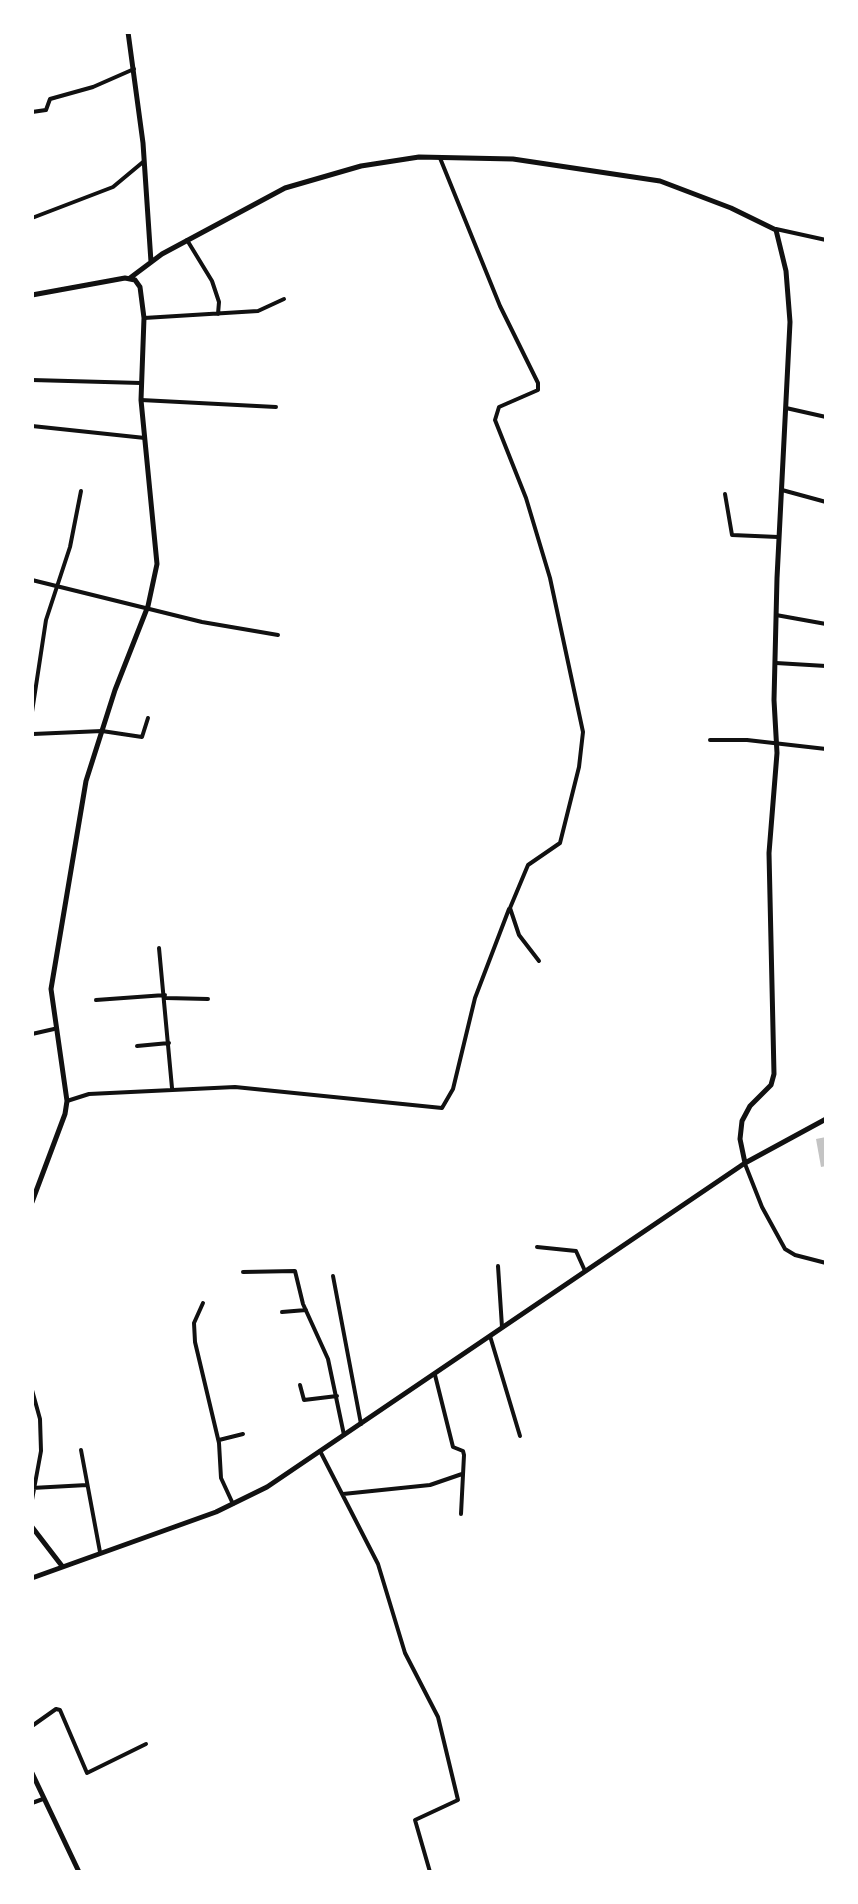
<!DOCTYPE html>
<style>
body{margin:0}
#map{position:relative;width:858px;height:1904px;overflow:hidden;background:#fff;font-family:Arial,sans-serif}
canvas{display:block}
.frame{position:absolute;inset:0;border:34px solid #fff;pointer-events:none}
</style>
<div id="map">
<canvas width="858" height="1904"></canvas>
<div class="frame"></div>
</div>
<script>
const c = document.querySelector('canvas').getContext('2d');
c.lineJoin = 'round';
function fillPath(path, color) {
  c.fillStyle = color;
  c.fill(path, 'evenodd');
}
function shape(rows) {
  const path = new Path2D();
  for (const r of rows) {
    path.moveTo(r[0], r[1]);
    for (let i = 2; i < r.length; i += 2) path.lineTo(r[i], r[i + 1]);
  }
  return path;
}
function trace(path, color, width, dash) {
  c.strokeStyle = color;
  c.lineWidth = width;
  c.lineCap = dash ? 'butt' : 'round';
  c.setLineDash(dash || []);
  c.stroke(path);
}
const building = shape([
 [826,1137,826,1166,821,1167,816,1139]
]);
const minor = shape([
 [32,112,46,110,50,99,93,87,134,69],
 [440,158,500,306,538,383,538,390,499,407,495,420,526,498,550,578,583,732,579,767,560,843,528,865,510,908,519,935,539,961],
 [32,218,113,187,143,162],
 [776,229,826,240],
 [187,240,212,281,219,302,218,314],
 [144,318,258,311,284,299],
 [32,380,141,383],
 [141,400,276,407],
 [786,408,826,417],
 [32,426,145,438],
 [782,490,826,502],
 [725,494,732,535,778,537],
 [32,580,202,622,278,635],
 [776,615,826,624],
 [776,663,826,666],
 [32,712,46,620,70,547,81,491],
 [32,722,32,742],
 [33,734,102,731,142,737,148,718],
 [710,740,747,740,826,749],
 [159,948,172,1088],
 [166,998,208,999],
 [96,1000,165,995],
 [32,1034,54,1029],
 [137,1046,169,1043],
 [67,1101,89,1094,235,1087,442,1108,453,1089,475,998,509,909],
 [745,1164,762,1207,785,1249,795,1255,826,1263],
 [537,1247,576,1251,585,1271],
 [498,1266,502,1327],
 [243,1272,295,1271,303,1304,328,1359,344,1435],
 [333,1276,361,1424],
 [203,1303,194,1323,195,1342,219,1443,221,1478,233,1504],
 [282,1312,306,1310],
 [490,1336,520,1436],
 [435,1375,453,1447,463,1451,464,1455,461,1514],
 [300,1385,304,1400,337,1396],
 [32,1390,40,1419,41,1451,32,1500],
 [219,1440,243,1434],
 [81,1450,100,1552],
 [320,1451,378,1564,405,1653,438,1717,458,1800,415,1820,430,1872],
 [32,1488,87,1485],
 [343,1494,430,1485,462,1474],
 [32,1726,56,1709,60,1710,87,1773,146,1744],
 [32,1803,43,1799]
]);
const tertiary = shape([
 [128,32,143,143,151,262],
 [130,278,162,254,285,188,361,166,419,157,513,159,660,181,731,208,776,230,786,271,790,322,777,578,774,700,777,753,769,853,774,1074,771,1085,750,1106,742,1121,740,1139,745,1163],
 [32,295,125,278,135,280,140,287,144,318,141,400,157,564,148,606,115,690,86,781,51,989,67,1101,65,1114,32,1202],
 [32,1527,62,1566],
 [32,1578,216,1512,267,1487,745,1163,826,1119],
 [32,1773,79,1872]
]);
fillPath(building, '#c4c4c4');
trace(minor, '#111', 4);
trace(tertiary, '#111', 5);
</script>
